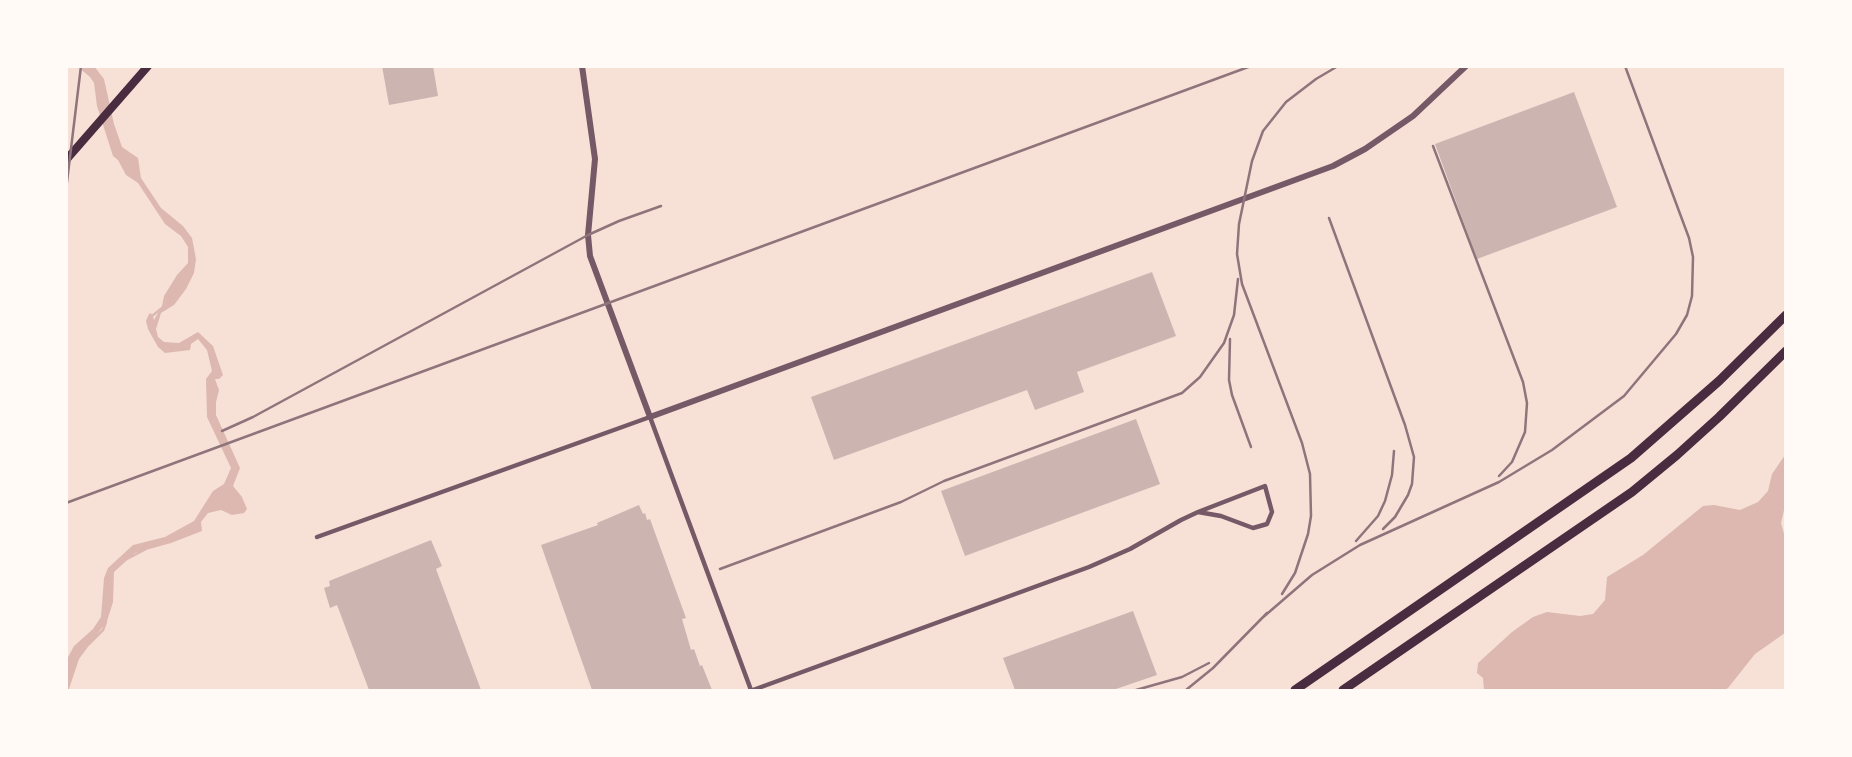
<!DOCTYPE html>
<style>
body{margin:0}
#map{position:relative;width:1852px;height:757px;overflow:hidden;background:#f7e1d7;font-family:Arial,sans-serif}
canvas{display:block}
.frame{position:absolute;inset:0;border:68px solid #fffaf5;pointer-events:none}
</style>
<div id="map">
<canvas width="1852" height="757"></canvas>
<div class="frame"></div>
</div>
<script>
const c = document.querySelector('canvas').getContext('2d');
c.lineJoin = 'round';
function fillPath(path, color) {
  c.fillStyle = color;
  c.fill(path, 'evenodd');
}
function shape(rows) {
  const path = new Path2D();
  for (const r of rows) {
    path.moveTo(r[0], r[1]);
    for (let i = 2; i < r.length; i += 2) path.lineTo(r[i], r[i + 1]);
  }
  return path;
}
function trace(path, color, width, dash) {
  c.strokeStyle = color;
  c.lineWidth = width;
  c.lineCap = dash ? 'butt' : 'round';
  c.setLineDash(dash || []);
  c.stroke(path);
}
const water = shape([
 [94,66,104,79,114,124,122,147,138,158,141,178,161,208,183,226,192,238,196,259,194,273,186,289,174,305,161,313,156,329,158,337,164,342,179,343,198,332,213,346,223,375,219,379,215,379,219,390,216,402,216,415,240,468,233,486,242,497,247,509,244,513,232,515,221,510,208,513,201,522,202,531,171,543,135,553,114,572,113,602,107,621,79,659,69,689,67,690,67,659,74,646,93,629,101,617,104,578,108,568,133,545,165,537,194,521,213,491,224,484,231,468,207,417,206,379,212,371,207,350,198,339,191,344,190,350,165,353,158,347,148,329,146,321,149,314,151,313,154,320,162,306,164,296,177,275,188,263,188,247,181,236,165,224,138,183,126,175,118,160,113,156,97,106,94,83,90,77,78,67],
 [1785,455,1785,506,1781,523,1786,541,1785,633,1755,654,1728,688,1725,690,1484,690,1483,678,1477,673,1478,663,1512,632,1533,617,1547,612,1580,616,1593,614,1605,600,1607,577,1643,555,1703,506,1714,505,1740,510,1758,502,1768,491,1772,474]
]);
const stream = shape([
 [152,321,152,316,162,308],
 [127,559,146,549],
 [89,644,103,630,106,622]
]);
const building = shape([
 [382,66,433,66,438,96,389,105],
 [1574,92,1617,207,1477,259,1435,144],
 [1152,272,1176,336,1077,372,1084,392,1035,410,1027,390,834,460,811,397],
 [1136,419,1160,484,965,556,941,491],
 [639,505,643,514,645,513,647,520,650,519,686,618,682,619,691,650,694,649,700,666,702,665,712,690,592,690,541,545,598,525,597,523],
 [431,540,442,566,436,569,481,690,369,690,337,605,330,608,324,588,330,586,329,581],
 [1133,611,1157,675,1113,690,1015,690,1003,658]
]);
const minor = shape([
 [317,537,650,417,751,690],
 [753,690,1089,567,1130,549,1181,520,1198,512,1265,486,1272,512,1267,524,1253,528,1221,516,1198,512]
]);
const tertiary = shape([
 [582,66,595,159,588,235,590,256,650,417,1333,166,1365,149,1413,116,1466,66]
]);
const primary = shape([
 [66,160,148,66]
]);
const motorway = shape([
 [1295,690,1631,458,1719,381,1786,315],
 [1343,690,1632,492,1677,455,1719,417,1786,351]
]);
const rail = shape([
 [1433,146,1523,382,1527,403,1525,432,1512,462,1499,476],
 [66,190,81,66],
 [1329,218,1405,425,1414,457,1412,484,1408,495,1395,517,1383,529],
 [1230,339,1229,380,1232,395,1251,447],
 [222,431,253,417,588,235,619,221,661,206],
 [66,503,1251,66],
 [1356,541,1378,516,1385,501,1392,475,1394,451],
 [720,569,901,502,944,481,1182,393,1200,377,1224,343,1234,315,1238,279],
 [1282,594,1295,573,1308,534,1311,516,1310,474,1302,443,1242,284,1237,254,1239,224,1252,161,1263,131,1286,102,1316,79,1338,66],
 [1261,619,1312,575,1360,545,1499,482,1552,450,1624,396,1676,334,1687,315,1692,296,1693,257,1689,238,1625,66],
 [1136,690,1182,677,1209,663],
 [1186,690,1213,668,1267,613]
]);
fillPath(water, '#dcb8b0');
trace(stream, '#dcb8b0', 2.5);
fillPath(building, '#ccb4b1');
trace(minor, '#755966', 4.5);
trace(tertiary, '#755966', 6);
trace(primary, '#4a2c40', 8);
trace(motorway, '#4a2c40', 9);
trace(rail, '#8f747c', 2.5);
</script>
